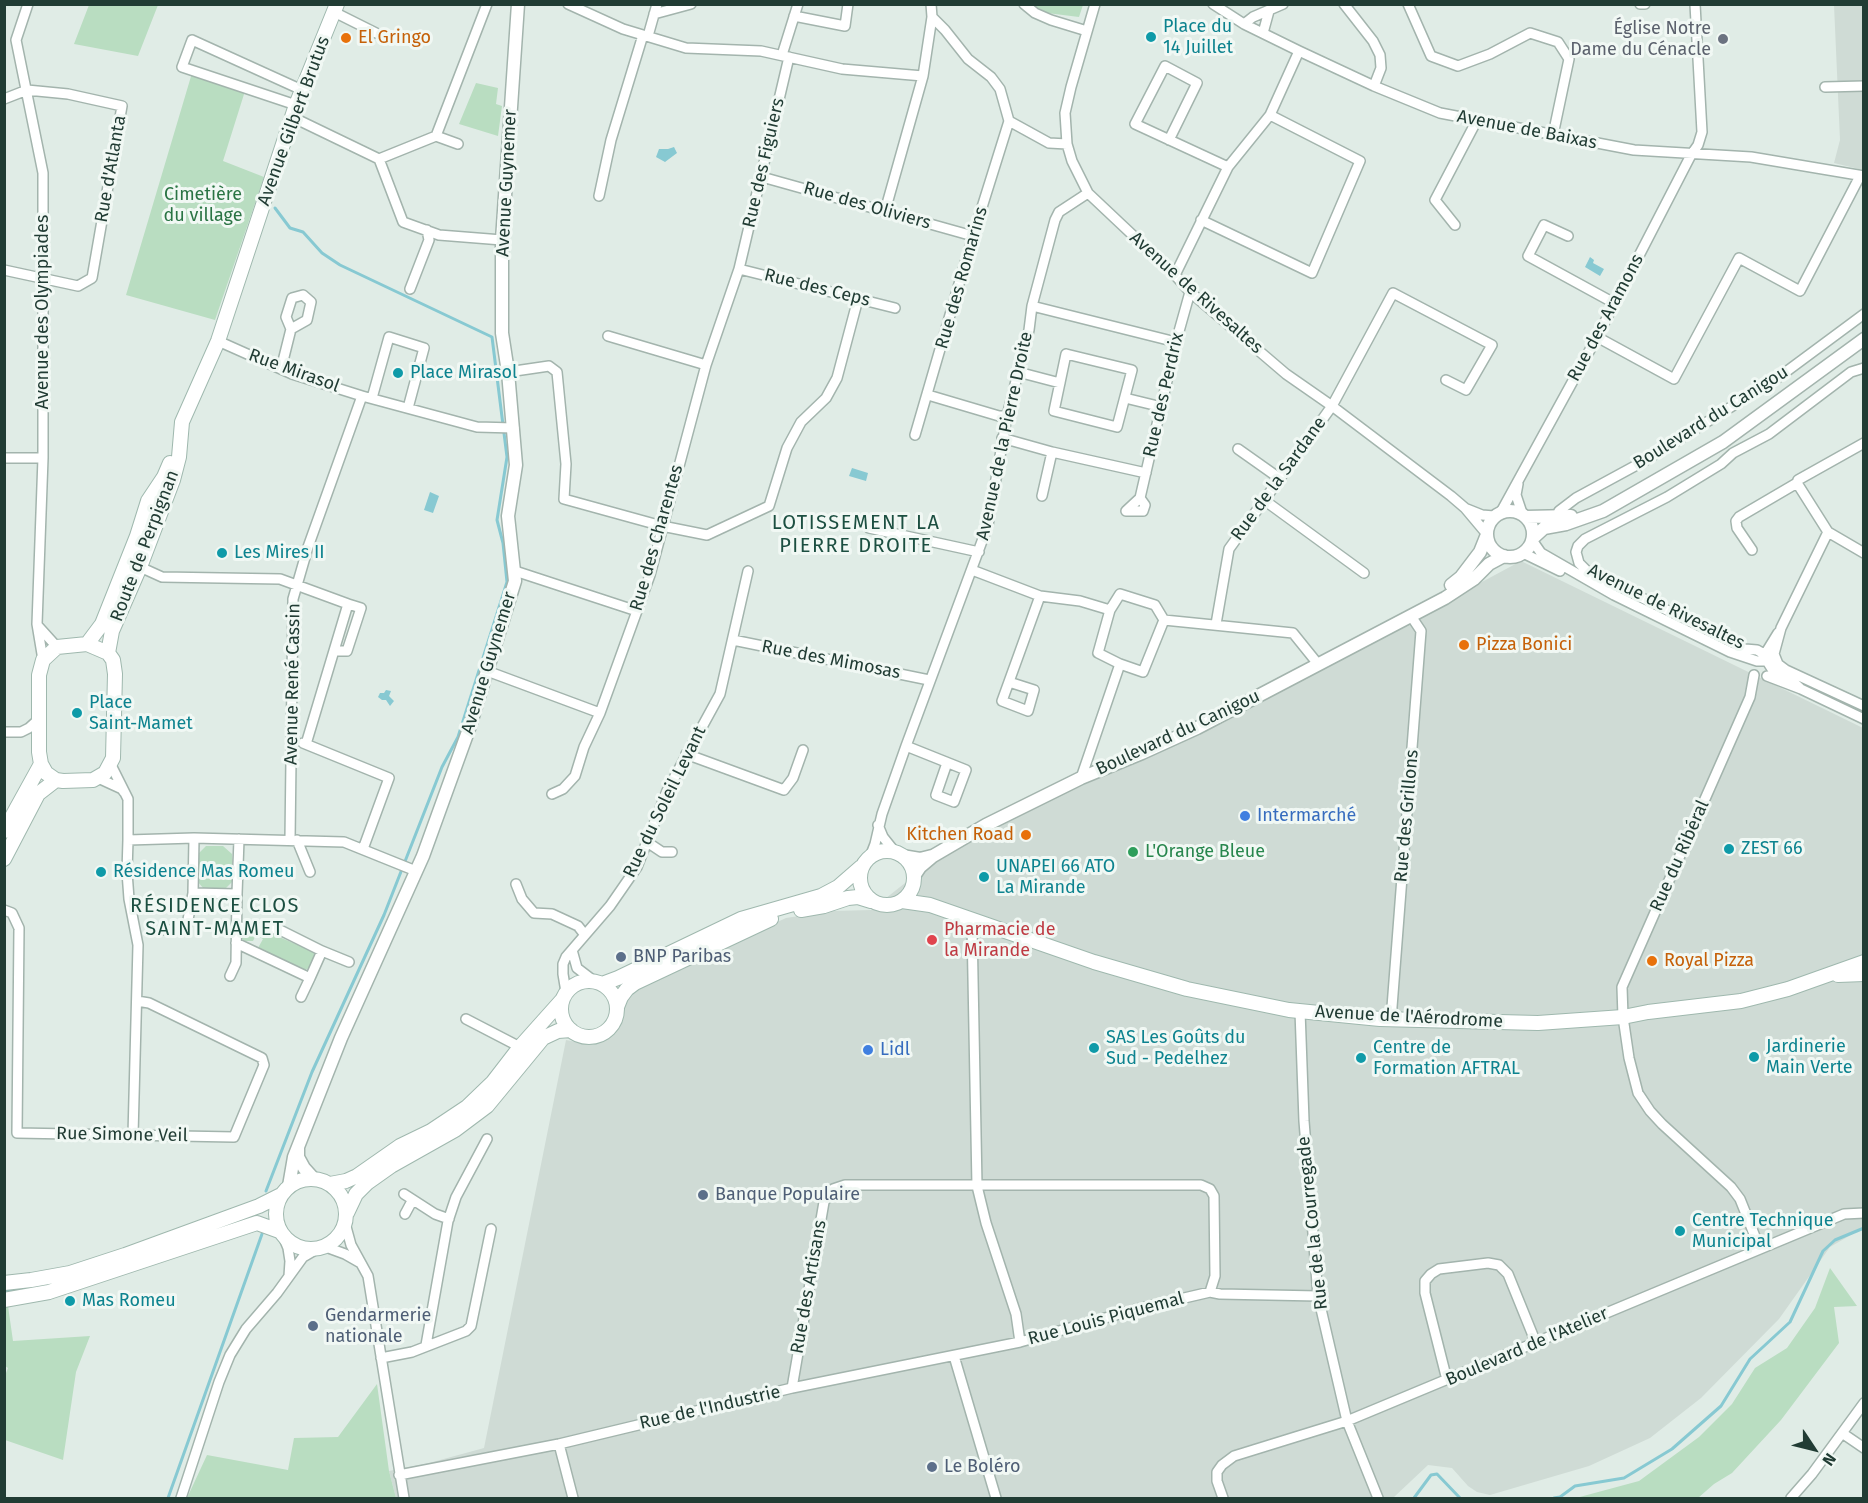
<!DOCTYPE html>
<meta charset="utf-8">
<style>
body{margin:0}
#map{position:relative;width:1868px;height:1503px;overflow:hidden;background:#e0ece6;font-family:"Fira Sans",sans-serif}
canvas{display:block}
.frame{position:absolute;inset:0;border:6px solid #213c34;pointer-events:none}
.north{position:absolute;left:1784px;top:1419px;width:60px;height:60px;-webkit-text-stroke:4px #f1f8f4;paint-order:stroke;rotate:125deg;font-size:16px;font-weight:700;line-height:24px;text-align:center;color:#213c34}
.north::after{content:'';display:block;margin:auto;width:21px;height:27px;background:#213c34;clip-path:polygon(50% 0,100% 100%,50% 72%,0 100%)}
</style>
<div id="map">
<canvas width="1868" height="1503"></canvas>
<div class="frame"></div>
<div class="north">N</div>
</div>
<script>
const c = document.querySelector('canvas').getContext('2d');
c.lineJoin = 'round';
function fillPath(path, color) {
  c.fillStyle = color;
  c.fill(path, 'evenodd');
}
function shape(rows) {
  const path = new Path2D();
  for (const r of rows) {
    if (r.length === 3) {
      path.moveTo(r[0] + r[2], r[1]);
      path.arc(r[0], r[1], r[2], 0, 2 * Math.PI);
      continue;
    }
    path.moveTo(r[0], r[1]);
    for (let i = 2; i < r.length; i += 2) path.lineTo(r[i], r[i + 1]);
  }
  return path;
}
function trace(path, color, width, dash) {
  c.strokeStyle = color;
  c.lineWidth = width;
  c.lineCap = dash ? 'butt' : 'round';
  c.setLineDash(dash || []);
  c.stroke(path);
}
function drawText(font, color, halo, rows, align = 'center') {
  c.font = font + ' "Fira Sans",sans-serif';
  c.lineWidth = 6;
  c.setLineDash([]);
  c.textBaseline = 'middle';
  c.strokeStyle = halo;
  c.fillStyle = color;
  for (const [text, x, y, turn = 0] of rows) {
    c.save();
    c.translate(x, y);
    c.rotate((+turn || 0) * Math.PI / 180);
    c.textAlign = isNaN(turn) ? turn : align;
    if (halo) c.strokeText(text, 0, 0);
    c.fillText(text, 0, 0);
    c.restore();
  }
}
const built = shape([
 [1834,5,1863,5,1863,170,1834,163,1840,140],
 [1521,561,1863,728,1863,1228,1830,1247,1779,1319,1701,1398,1650,1438,1589,1466,1490,1495,1477,1492,1468,1486,1452,1468,1428,1465,1393,1498,396,1498,389,1471,429,1463,484,1448,566,1040,593,1045,610,1035,617,1028,623,999,628,991,786,918,832,911,871,910,929,864,1001,822,1206,730]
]);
const green = shape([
 [89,5,158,5,138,56,74,44],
 [1033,5,1083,5,1079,17,1047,13],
 [192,73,245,91,223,161,264,177,215,320,126,295],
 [476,83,498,88,496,104,502,106,498,136,459,124],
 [206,846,223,846,232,854,233,881,226,888,204,889,197,881,197,855],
 [245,932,270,933,314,952,315,957,311,967,305,970,258,948,263,939,256,935,253,941,245,941,241,938,242,933],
 [1830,1268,1857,1306,1834,1307,1839,1343,1781,1420,1732,1473,1714,1484,1698,1498,1576,1498,1639,1481,1699,1437,1732,1404,1755,1368,1787,1348,1815,1308],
 [8,1306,13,1341,90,1336,76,1372,63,1460,5,1440,4,1378,8,1368,5,1366,5,1307],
 [377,1384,389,1471,396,1498,187,1498,207,1455,288,1470,294,1438,338,1437]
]);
const water = shape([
 [674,147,677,153,665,162,656,157,659,149,668,149],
 [1590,257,1594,260,1593,263,1604,269,1600,276,1585,267],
 [852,468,868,473,866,481,849,476],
 [430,492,439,496,433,513,424,510],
 [386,690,391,691,389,696,394,701,390,706,386,700,382,700,378,697,380,693,384,693]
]);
const stream = shape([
 [266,1191,312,1072,384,915,442,767,458,737,507,582,503,543,497,520,507,457,492,337,340,265,322,253,303,232,290,228,275,208],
 [4,1291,51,1283],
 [168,1498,262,1234],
 [1414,1498,1431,1475,1437,1474,1460,1498],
 [1554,1498,1560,1497,1575,1486,1624,1478,1672,1449,1721,1406,1750,1359,1790,1322,1823,1251,1835,1240,1864,1228]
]);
const minor = shape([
 [28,4,16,40,43,173,43,458,37,624,43,660],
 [568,4,623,29,686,48,761,51,842,69,923,76],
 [1024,4,1035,13,1051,20,1087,31],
 [1095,4,1071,87,1065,113,1067,144,1072,161,1088,193,1175,275,1190,292,1286,374,1332,406,1451,496,1465,508,1486,533],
 [1213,4,1244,24,1299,51,1374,86,1440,113,1634,150,1751,157,1864,176],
 [1344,4,1373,41,1380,55,1381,68,1374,86],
 [1408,4,1431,56,1458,66,1490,54,1530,33,1558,42,1569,59,1553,135],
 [1640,4,1645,4],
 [334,12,376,33],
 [654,14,691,4],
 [794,16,845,26,848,4],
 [932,17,945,30,968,59,991,77,1000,89,1009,121,1049,143,1067,144],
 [1244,24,1253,17,1283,4],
 [1263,33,1269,11],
 [648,36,657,4],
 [782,55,798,4],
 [1825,87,1864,86],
 [4,99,27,90,68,94,122,106,92,278,78,286,4,270],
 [296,105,182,67,192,40,302,90],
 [292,117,379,159,403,222,439,235,502,240],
 [436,136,458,144],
 [1169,140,1197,83,1165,66,1135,124,1228,167],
 [379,159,436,136,487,4],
 [762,177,973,236],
 [599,196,611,140,643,35],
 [885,211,923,76,932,17,931,4],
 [1201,220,1312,273,1360,161,1270,115],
 [1455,225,1435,200,1477,120],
 [1568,236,1544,225,1528,256,1614,303],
 [739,269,895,308],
 [1175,275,1228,167,1270,115,1299,51],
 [410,289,429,240,427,230],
 [1032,306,1176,342],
 [608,336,706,365],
 [1597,337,1674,379,1739,258,1800,291,1860,176],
 [218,341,292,374,362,396,477,427,514,428],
 [1066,354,1132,370,1117,427,1054,411,1066,354],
 [281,369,291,329,286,317,292,298,303,295,311,302,307,320,291,329],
 [508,372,549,366,557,372,566,464,564,499,662,526,707,535,769,506,787,448,801,422,826,398,837,378,858,299],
 [1018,372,1060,383],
 [928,395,999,416,1007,416],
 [372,398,389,337,424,348,408,408],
 [1125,398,1162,407],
 [915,435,973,236,1009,121],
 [1002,438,1052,452,1146,473],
 [1238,449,1279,478],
 [4,458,43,458],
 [1797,483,1828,532,1864,553],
 [1518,484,1516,495,1522,513],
 [1042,496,1052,452],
 [1140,498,1176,342,1190,292],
 [1140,498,1145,505,1143,511,1126,511,1140,498],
 [1264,500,1364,573],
 [1467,509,1482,515,1494,516],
 [1501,512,1597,337,1691,155,1698,145,1702,132,1695,4],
 [1557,517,1559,511,1576,498,1646,460,1779,377,1864,314],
 [869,528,979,552],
 [1532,540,1541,553,1614,595,1730,652,1757,661,1767,661,1772,669],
 [1752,550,1737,528,1736,521,1739,517,1797,483,1798,480,1864,443],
 [1523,553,1560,571],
 [140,567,162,577,280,579,348,604,306,744],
 [972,570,1040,596,1080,601,1110,610],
 [515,571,637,611],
 [1120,594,1155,605,1164,620,1143,672,1120,664,1098,653,1110,610,1120,594],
 [1164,620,1293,633,1318,664],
 [1216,624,1229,549,1332,406,1393,293,1492,345,1466,390,1446,380],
 [38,626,57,647],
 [733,640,929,680],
 [334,651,347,651,361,608,348,604],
 [1764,654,1757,650,1745,649,1586,570,1579,563,1576,552,1578,546,1585,539,1667,497,1721,464,1733,453,1769,434,1851,372,1864,368],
 [1774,654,1778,664,1786,670,1864,706],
 [1762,659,1778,633],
 [1771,665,1781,628,1828,532],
 [1772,669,1789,678,1800,688],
 [487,671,600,713],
 [1754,675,1750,697,1622,987,1623,1017,1629,1058,1638,1093,1650,1111,1662,1124,1731,1187,1740,1199,1760,1249],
 [1767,676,1801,689,1864,719],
 [1009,682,1034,690,1028,711,1002,701,1040,596],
 [4,732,21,732,29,728,39,719],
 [303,743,389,778,363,849],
 [906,746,966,770,954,802,936,795,947,763],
 [686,754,784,790,793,778,803,750],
 [111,765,128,799,128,840,194,838,344,842,416,871],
 [98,778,122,789,124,792],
 [1081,778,1120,664],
 [552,794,563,789,575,776,584,747,600,713,650,575,706,365,739,269,789,57],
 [878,825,883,837,895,852],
 [194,838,193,893,237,894,239,839],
 [128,840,127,872,129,899,138,945,133,1135],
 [290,840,293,599,308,547,362,396],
 [297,840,310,872],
 [647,842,662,852,672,852],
 [870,857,875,844,882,814,906,746,988,525,1007,416,1029,330,1032,306,1055,220,1059,212,1088,193],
 [516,884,522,899,534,913,552,914,578,926,585,935],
 [4,910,12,913,19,928,17,1133,234,1137,264,1065,262,1058,149,1003,137,1001],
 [970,919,972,926,977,1186,986,1223,1016,1314,1020,1342,1137,1309,1210,1292,1220,1294,1318,1296],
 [237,927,278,929,322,951,349,962],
 [165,930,178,930,187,925,193,893],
 [236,943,310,978,322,951],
 [572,950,577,968,594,981],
 [230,976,236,963,237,894],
 [566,992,563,974,563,964,566,957,610,906,637,867,667,791,720,694,748,571],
 [301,997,310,978],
 [1300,1011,1304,1121,1318,1296,1347,1421,1378,1498],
 [466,1019,520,1047],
 [1391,1020,1421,631,1411,616],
 [404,1194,435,1214,449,1219],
 [405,1214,412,1201],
 [345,1223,351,1245,368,1276,404,1498],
 [283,1236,288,1248,290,1261,289,1276],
 [326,1247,345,1254,359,1262],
 [426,1345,448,1221,456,1197,487,1139],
 [954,1356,996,1498],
 [381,1358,412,1352,466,1331,471,1326,491,1229],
 [1447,1380,1425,1293,1425,1281,1431,1274,1439,1269,1488,1263,1499,1265,1508,1274,1536,1343],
 [792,1388,824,1202,833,1189,845,1185,1201,1185,1210,1189,1214,1196,1215,1276,1210,1292],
 [1842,1433,1864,1448],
 [559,1444,573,1498],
 [399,1475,559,1444,792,1388,1020,1342],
 [181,1498,219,1382,230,1355,246,1329,277,1293,303,1257,315,1250],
 [1223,1498,1217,1481,1217,1472,1222,1465,1234,1456,1347,1421,1844,1214,1864,1213],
 [1791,1498,1812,1474,1864,1403]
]);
const tertiary = shape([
 [1510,534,23],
 [1526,517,1571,516],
 [1533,538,1544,528,1566,524,1603,511,1723,442,1864,339],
 [1451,585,1461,577,1480,552,1486,537],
 [902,856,920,859,932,856],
 [914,876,920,867,933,856,986,825,1081,778,1142,753,1197,728,1445,598,1474,579,1489,564,1504,556],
 [298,1148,298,1157,304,1168,313,1178],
 [289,1186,294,1157,341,1038,423,856,470,726,515,581,508,516,516,465,508,372,502,333,502,240,518,4]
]);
const secondary = shape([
 [87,644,108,653,113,660,115,674,113,758,105,773,93,780,63,781,56,780,46,773,41,764,39,752,39,675,43,660,57,647,87,644],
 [87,644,102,624,137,536,148,501,164,477,170,463],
 [108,653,112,631,140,567,173,480,179,457,182,422,218,341,296,105,337,4],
 [4,831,41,764],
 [887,878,27],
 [4,859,38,794,56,780],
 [902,901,930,905,1094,962,1187,989,1289,1010,1380,1019,1538,1023,1623,1017,1648,1012,1741,1001,1788,989,1864,962],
 [801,910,824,906,848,898,858,897,871,901],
 [1838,975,1864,974],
 [589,1009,28],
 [602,984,618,978,741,919,821,896,838,887,861,867],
 [617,1007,621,997,627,989,635,983,771,919],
 [311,1214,35],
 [330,1184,346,1181,357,1176,400,1146,431,1131,467,1107,493,1082,520,1047,562,1000],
 [347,1213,356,1194,367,1183,391,1166,455,1130,487,1106,543,1038,558,1031,571,1030],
 [4,1283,31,1280,70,1273,125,1255,259,1206,281,1195],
 [4,1300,49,1292,257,1223,279,1231]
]);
const markers = [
 [1151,37,6,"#0f9aa8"],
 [346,38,6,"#e8710a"],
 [1723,39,6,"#6b7280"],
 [398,373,6,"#0f9aa8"],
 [222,553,6,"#0f9aa8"],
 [1464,645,6,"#e8710a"],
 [77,713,6,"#0f9aa8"],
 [1245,816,6,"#3f7fe0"],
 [1026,835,6,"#e8710a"],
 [1729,849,6,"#0f9aa8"],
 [1133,852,6,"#2e9e5b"],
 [101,872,6,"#0f9aa8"],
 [984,877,6,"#0f9aa8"],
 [932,940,6,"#e0444e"],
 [621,957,6,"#5c6f8a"],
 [1652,961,6,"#e8710a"],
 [1094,1048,6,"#0f9aa8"],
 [868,1050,6,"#3f7fe0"],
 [1754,1057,6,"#0f9aa8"],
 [1361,1058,6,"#0f9aa8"],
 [703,1195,6,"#5c6f8a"],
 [1680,1231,6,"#0f9aa8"],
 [70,1301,6,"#0f9aa8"],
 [313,1326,6,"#5c6f8a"],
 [932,1467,6,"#5c6f8a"]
];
const cultureNames = [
 ["Place du",1163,27],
 ["14 Juillet",1163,48],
 ["Place Mirasol",410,373],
 ["Les Mires II",234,553],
 ["Place",89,703],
 ["Saint-Mamet",89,724],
 ["ZEST 66",1741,849],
 ["UNAPEI 66 ATO",996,867],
 ["La Mirande",996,888],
 ["Résidence Mas Romeu",113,872],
 ["SAS Les Goûts du",1106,1038],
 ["Sud - Pedelhez",1106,1059],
 ["Jardinerie",1766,1047],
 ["Main Verte",1766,1068],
 ["Centre de",1373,1048],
 ["Formation AFTRAL",1373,1069],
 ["Centre Technique",1692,1221],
 ["Municipal",1692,1242],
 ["Mas Romeu",82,1301]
];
const worshipNames = [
 ["Église Notre",1711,29],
 ["Dame du Cénacle",1711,50]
];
const foodNames = [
 ["El Gringo",358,38],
 ["Pizza Bonici",1476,645],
 ["Kitchen Road",1014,835,"right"],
 ["Royal Pizza",1664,961]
];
const streetNames = [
 ["Avenue Gilbert Brutus",294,121,-70],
 ["Avenue de Baixas",1527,130,11],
 ["Rue des Figuiers",764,163,-77],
 ["Rue d'Atlanta",111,169,-80],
 ["Avenue Guynemer",507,183,-87],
 ["Rue des Oliviers",867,206,16],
 ["Rue des Romarins",962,278,-74],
 ["Rue des Ceps",817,288,14],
 ["Avenue de Rivesaltes",1196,293,42],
 ["Avenue des Olympiades",43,312,-90],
 ["Rue des Aramons",1606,318,-62],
 ["Rue Mirasol",294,371,20],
 ["Rue des Perdrix",1164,395,-77],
 ["Boulevard du Canigou",1711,418,-32],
 ["Avenue de la Pierre Droite",1005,436,-78],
 ["Rue de la Sardane",1279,479,-54],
 ["Rue des Charentes",657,538,-74],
 ["Route de Perpignan",145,546,-69],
 ["Avenue de Rivesaltes",1666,607,26],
 ["Rue des Mimosas",831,660,11],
 ["Avenue Guynemer",489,663,-73],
 ["Avenue René Cassin",293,684,-89],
 ["Boulevard du Canigou",1178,733,-25],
 ["Rue du Soleil Levant",665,802,-64],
 ["Rue des Grillons",1407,816,-85],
 ["Rue du Ribéral",1680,856,-66],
 ["Avenue de l'Aérodrome",1409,1017,3],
 ["Rue Simone Veil",122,1135,1],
 ["Rue de la Courregade",1313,1223,-96],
 ["Rue des Artisans",809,1287,-80],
 ["Rue Louis Piquemal",1106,1319,-15],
 ["Boulevard de l'Atelier",1527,1347,-23],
 ["Rue de l'Industrie",710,1408,-13]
];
const parkNames = [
 ["Cimetière",203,195],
 ["du village",203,216]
];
const shopNames = [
 ["Intermarché",1257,816],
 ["Lidl",880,1050]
];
const leisureNames = [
 ["L'Orange Bleue",1145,852]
];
const healthNames = [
 ["Pharmacie de",944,930],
 ["la Mirande",944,951]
];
const serviceNames = [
 ["BNP Paribas",633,957],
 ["Banque Populaire",715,1195],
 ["Gendarmerie",325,1316],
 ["nationale",325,1337],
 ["Le Boléro",944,1467]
];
const neighbourhoodNames = [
 ["LOTISSEMENT LA",856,523],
 ["PIERRE DROITE",856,546],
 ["RÉSIDENCE CLOS",215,906],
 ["SAINT-MAMET",215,929]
];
fillPath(built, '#cfdbd5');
fillPath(green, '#b9ddc1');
fillPath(water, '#87c9d2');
trace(stream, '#87c9d2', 3);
trace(minor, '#a3b4ad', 12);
trace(tertiary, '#a3b4ad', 15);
trace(secondary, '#9fb8ae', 16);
trace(minor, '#fff', 9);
trace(tertiary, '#fff', 12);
trace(secondary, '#fff', 14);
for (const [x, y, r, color] of markers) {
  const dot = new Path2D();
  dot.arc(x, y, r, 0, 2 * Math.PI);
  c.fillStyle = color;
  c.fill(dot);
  trace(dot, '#f1f8f4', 2);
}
drawText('18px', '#0d838f', '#f1f8f4', cultureNames, 'left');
drawText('18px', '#5b616d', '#f1f8f4', worshipNames, 'right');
drawText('18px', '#c56008', '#f1f8f4', foodNames, 'left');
drawText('18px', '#213c34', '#f1f8f4', streetNames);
drawText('18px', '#2a7444', '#f1f8f4', parkNames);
drawText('18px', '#366cbe', '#f1f8f4', shopNames, 'left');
drawText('18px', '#27864d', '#f1f8f4', leisureNames, 'left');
drawText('18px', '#be3a42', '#f1f8f4', healthNames, 'left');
drawText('18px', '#4e5e75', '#f1f8f4', serviceNames, 'left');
c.letterSpacing = '1.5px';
drawText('20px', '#1c4f41', '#f1f8f4', neighbourhoodNames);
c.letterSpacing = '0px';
</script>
